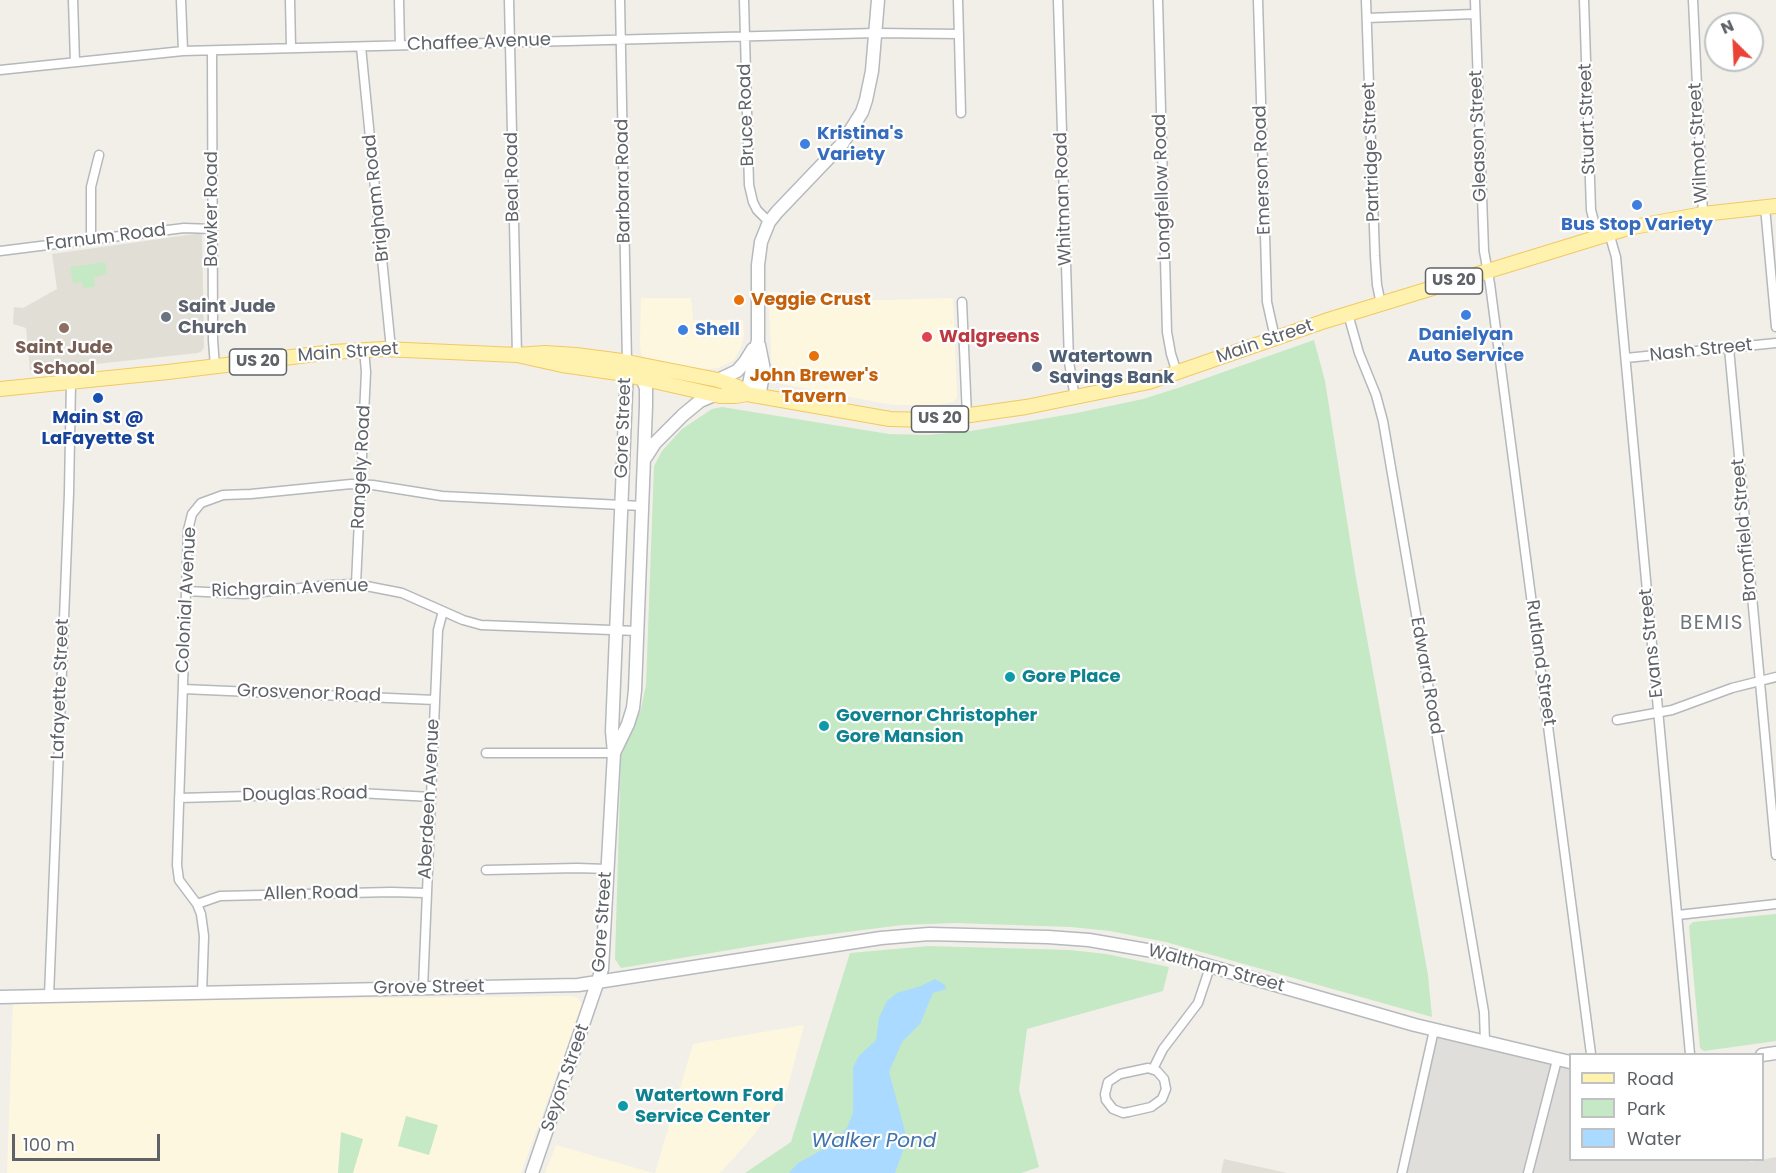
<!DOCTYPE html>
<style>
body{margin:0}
#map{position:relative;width:1776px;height:1173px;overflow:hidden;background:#f1efe8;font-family:Poppins,sans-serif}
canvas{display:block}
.legend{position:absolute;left:1569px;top:1053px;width:195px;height:108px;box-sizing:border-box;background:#fff;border:2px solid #bfc1c3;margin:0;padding:8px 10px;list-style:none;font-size:18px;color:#5f6368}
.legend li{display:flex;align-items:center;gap:12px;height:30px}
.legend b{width:30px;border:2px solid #bfc1c3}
.north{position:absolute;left:1704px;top:12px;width:60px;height:60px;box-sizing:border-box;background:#fff;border:2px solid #bfc1c3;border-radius:50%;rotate:336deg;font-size:16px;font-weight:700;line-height:24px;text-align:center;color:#5f6368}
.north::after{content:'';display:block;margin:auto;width:21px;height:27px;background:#ea4335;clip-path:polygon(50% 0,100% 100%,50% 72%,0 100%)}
.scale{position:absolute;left:12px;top:1134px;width:148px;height:27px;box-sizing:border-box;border:3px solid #5f6368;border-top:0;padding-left:8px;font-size:18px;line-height:21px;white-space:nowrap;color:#5f6368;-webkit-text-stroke:4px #fff;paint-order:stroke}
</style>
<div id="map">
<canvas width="1776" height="1173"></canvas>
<ul class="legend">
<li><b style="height:8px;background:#fff2af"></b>Road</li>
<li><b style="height:16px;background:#c5e8c5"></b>Park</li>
<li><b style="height:16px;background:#aadaff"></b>Water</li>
</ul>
<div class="north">N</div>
<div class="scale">100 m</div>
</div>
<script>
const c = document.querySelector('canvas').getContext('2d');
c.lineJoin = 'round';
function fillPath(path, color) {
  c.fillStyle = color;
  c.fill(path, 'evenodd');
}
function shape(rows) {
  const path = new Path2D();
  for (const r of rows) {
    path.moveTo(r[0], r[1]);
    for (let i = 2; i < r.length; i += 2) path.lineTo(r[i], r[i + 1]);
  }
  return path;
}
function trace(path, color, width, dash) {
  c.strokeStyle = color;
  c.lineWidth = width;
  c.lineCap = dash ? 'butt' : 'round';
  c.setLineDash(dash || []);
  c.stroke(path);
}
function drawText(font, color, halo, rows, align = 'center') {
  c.font = font + ' Poppins,sans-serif';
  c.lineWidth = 4.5;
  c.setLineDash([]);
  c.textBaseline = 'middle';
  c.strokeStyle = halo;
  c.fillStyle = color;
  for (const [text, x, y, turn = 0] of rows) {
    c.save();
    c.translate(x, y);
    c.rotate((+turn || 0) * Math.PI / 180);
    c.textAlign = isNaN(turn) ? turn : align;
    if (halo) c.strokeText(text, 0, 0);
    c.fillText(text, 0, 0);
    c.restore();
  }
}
const commercial = shape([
 [768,291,850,301,953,298,957,398,953,402,937,405,892,405,777,383,772,371],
 [641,298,691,298,693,320,743,320,744,335,741,347,734,360,718,368,708,369,689,367,644,357,641,354,640,343],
 [571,996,578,998,582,1004,581,1008,521,1173,7,1173,13,1002],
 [804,1025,787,1090,749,1141,720,1173,655,1173,693,1044],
 [556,1145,653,1173,545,1173]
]);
const industrial = shape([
 [1438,1036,1570,1069,1570,1160,1750,1160,1750,1162,1776,1157,1776,1173,1406,1173]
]);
const education = shape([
 [202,233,204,347,202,351,198,353,30,371,26,328,13,324,14,307,23,308,57,289,52,254],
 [1224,1159,1287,1173,1221,1173]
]);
const green = shape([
 [105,262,107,274,94,277,95,287,83,288,82,282,73,283,70,267],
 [1314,340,1325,381,1356,578,1428,975,1432,1017,1166,942,1110,931,1071,927,955,923,903,925,807,937,621,968,615,959,621,756,641,709,646,685,654,466,662,451,682,429,712,409,722,407,889,434,927,435,971,431,1077,413,1143,399,1181,387],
 [1776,914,1776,1041,1704,1051,1700,1048,1689,926,1693,922],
 [929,946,1070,950,1106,954,1169,967,1163,991,1027,1029,1019,1090,1039,1167,1021,1173,745,1173,791,1142,850,953],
 [406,1116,438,1125,429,1155,398,1146],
 [341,1132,363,1139,353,1173,338,1173]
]);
const water = shape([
 [935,979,945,985,946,989,933,993,920,1024,902,1042,889,1072,906,1135,904,1148,895,1173,789,1173,798,1163,829,1146,847,1128,853,1113,853,1067,859,1056,876,1040,879,1018,887,1001,897,993,921,986]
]);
const street = shape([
 [73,0,75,62],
 [181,0,183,51],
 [290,0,291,47],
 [399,0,400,45],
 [509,0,517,355],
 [620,0,627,362],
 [744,0,749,185,753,202,757,210,769,222],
 [958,0,961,113],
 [1058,0,1069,362,1075,398],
 [1158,0,1167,332,1171,354,1177,373],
 [1258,0,1267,302,1275,338],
 [1366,0,1375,256,1377,285,1381,304],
 [1475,0,1484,251,1490,284,1591,1054],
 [1584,0,1591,210,1598,237],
 [1693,0,1703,214],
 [1367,18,1475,14],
 [361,47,391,349],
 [212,51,213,340,215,367],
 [0,70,183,51,876,33,959,34],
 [1765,207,1776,327],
 [1609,233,1616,257,1690,1054],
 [91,240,91,187,99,155],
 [0,251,184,228,213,229],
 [962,302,967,416],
 [1348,314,1359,353,1376,395,1383,421,1484,1012,1485,1042],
 [1729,348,1776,855],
 [1626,358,1776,343],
 [356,584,366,372,364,349],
 [187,591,244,594,329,585,356,584,402,593,463,620,481,625,637,631],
 [183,689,435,700],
 [1617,720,1672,710,1732,688,1776,677],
 [486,753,614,753],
 [179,798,359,793,431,797],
 [486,870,577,868,607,869],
 [197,904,220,896,391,892,426,893],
 [1678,915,1776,904],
 [423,988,438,630,443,611],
 [202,993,204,936,201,914,197,904,179,880,177,865,188,530,192,514,201,503,223,495,251,494,351,484,373,485,442,496,642,506],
 [49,996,69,493,71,382],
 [1148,1068,1157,1071,1164,1079,1166,1089,1162,1099,1151,1107,1129,1112,1123,1113,1113,1109,1106,1100,1105,1094,1108,1082,1120,1074,1148,1068],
 [1153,1069,1163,1049,1198,1003,1210,967],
 [1402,1173,1434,1030],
 [1528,1173,1557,1060]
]);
const secondary = shape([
 [759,345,764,370,759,396],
 [718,380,737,371,745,362,753,349],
 [747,394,758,340,758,265,761,242,769,222,777,212,842,144,862,112,866,100,872,71,878,0],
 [646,457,655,443,683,415,700,401,714,395],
 [614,753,628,724,633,708,635,690,646,406,646,388,640,373],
 [0,997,578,985,881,938,929,934,1048,937,1089,940,1164,953,1415,1025,1570,1062],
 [1762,1055,1776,1053],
 [532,1173,602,969,614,753,612,731,627,368]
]);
const primary = shape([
 [517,355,562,365,618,373,720,396,736,396,747,394,890,419,927,420,956,417,1026,407,1149,382,1325,321,1628,228,1703,214,1776,206],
 [0,389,168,372,333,352,383,349,517,355,545,353,576,355,622,361,718,380,738,387,747,394]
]);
const markers = [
 [805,144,6,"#3f7fe0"],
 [1637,205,6,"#3f7fe0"],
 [739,300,6,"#e8710a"],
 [1466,315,6,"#3f7fe0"],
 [166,317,6,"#6b7280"],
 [64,328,6,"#8d6e63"],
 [683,330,6,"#3f7fe0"],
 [927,337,6,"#e0444e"],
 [814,356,6,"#e8710a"],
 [1037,367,6,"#5c6f8a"],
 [98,398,6,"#1a4fb4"],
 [1010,677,6,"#0f9aa8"],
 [824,726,6,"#0f9aa8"],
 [623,1106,6,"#0f9aa8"]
];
const shields = [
 [1454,281,57],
 [258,362,57],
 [940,419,57]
];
const shieldNames = [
 ["US 20",1454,281],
 ["US 20",258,362],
 ["US 20",940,419]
];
const streetNames = [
 ["Chaffee Avenue",479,43,-2],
 ["Bruce Road",747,115,-92],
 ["Stuart Street",1588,119,-92],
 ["Gleason Street",1479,136,-92],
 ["Wilmot Street",1699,143,-93],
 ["Partridge Street",1372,152,-92],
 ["Emerson Road",1263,170,-92],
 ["Beal Road",513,177,-91],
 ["Barbara Road",624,181,-91],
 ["Longfellow Road",1163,187,-92],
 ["Brigham Road",377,198,-96],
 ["Whitman Road",1064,199,-92],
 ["Bowker Road",212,209,-90],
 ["Farnum Road",106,238,-7],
 ["Main Street",1265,342,-19],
 ["Nash Street",1701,351,-6],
 ["Main Street",348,353,-4],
 ["Gore Street",624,428,-88],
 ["Rangely Road",362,467,-87],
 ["Bromfield Street",1745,530,-95],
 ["Richgrain Avenue",290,589,-2],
 ["Colonial Avenue",187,600,-87],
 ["Evans Street",1652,643,-96],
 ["Rutland Street",1540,663,82],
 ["Edward Road",1426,676,80],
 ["Lafayette Street",61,689,-88],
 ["Grosvenor Road",309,694,2],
 ["Douglas Road",305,795,-1],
 ["Aberdeen Avenue",430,799,-87],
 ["Allen Road",311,894,-1],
 ["Gore Street",603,922,-86],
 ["Waltham Street",1216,969,15],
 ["Grove Street",429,988,-1],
 ["Seyon Street",566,1078,-71]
];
const shopNames = [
 ["Kristina's",817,134],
 ["Variety",817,155],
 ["Bus Stop Variety",1637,225,"center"],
 ["Shell",695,330],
 ["Danielyan",1466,335,"center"],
 ["Auto Service",1466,356,"center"]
];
const foodNames = [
 ["Veggie Crust",751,300],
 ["John Brewer's",814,376,"center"],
 ["Tavern",814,397,"center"]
];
const worshipNames = [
 ["Saint Jude",178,307],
 ["Church",178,328]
];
const healthNames = [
 ["Walgreens",939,337]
];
const educationNames = [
 ["Saint Jude",64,348],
 ["School",64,369]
];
const serviceNames = [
 ["Watertown",1049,357],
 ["Savings Bank",1049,378]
];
const transitNames = [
 ["Main St @",98,418],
 ["LaFayette St",98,439]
];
const cultureNames = [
 ["Gore Place",1022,677],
 ["Governor Christopher",836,716],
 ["Gore Mansion",836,737],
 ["Watertown Ford",635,1096],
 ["Service Center",635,1117]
];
const neighbourhoodNames = [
 ["BEMIS",1712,624]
];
const waterNames = [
 ["Walker Pond",874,1142]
];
fillPath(commercial, '#fef7e0');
fillPath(industrial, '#e0deda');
fillPath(education, '#e1ded6');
fillPath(green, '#c5e8c5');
fillPath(water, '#aadaff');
trace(street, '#b5b8bc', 11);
trace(secondary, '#b6babf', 15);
trace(primary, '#f2c960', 16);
trace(street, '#fff', 8);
trace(secondary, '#fff', 12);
trace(primary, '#fff2af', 14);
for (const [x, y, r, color] of markers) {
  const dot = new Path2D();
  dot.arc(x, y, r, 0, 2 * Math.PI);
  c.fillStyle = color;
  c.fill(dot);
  trace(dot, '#fff', 2);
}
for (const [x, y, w] of shields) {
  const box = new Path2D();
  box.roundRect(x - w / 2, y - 13, w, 26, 4.5);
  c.fillStyle = '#fff';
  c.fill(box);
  trace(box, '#5f6368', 1.5);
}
drawText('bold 16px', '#5f6368', null, shieldNames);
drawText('18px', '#5f6368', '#fff', streetNames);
drawText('bold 18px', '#366cbe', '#fff', shopNames, 'left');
drawText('bold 18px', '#c56008', '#fff', foodNames, 'left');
drawText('bold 18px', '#5b616d', '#fff', worshipNames, 'left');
drawText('bold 18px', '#be3a42', '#fff', healthNames, 'left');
drawText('bold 18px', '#785e54', '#fff', educationNames);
drawText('bold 18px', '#4e5e75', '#fff', serviceNames, 'left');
drawText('bold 18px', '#164399', '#fff', transitNames);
drawText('bold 18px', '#0d838f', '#fff', cultureNames, 'left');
c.letterSpacing = '1.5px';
drawText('20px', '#70757a', '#fff', neighbourhoodNames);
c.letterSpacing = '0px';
drawText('italic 20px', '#4174aa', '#fff', waterNames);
</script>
